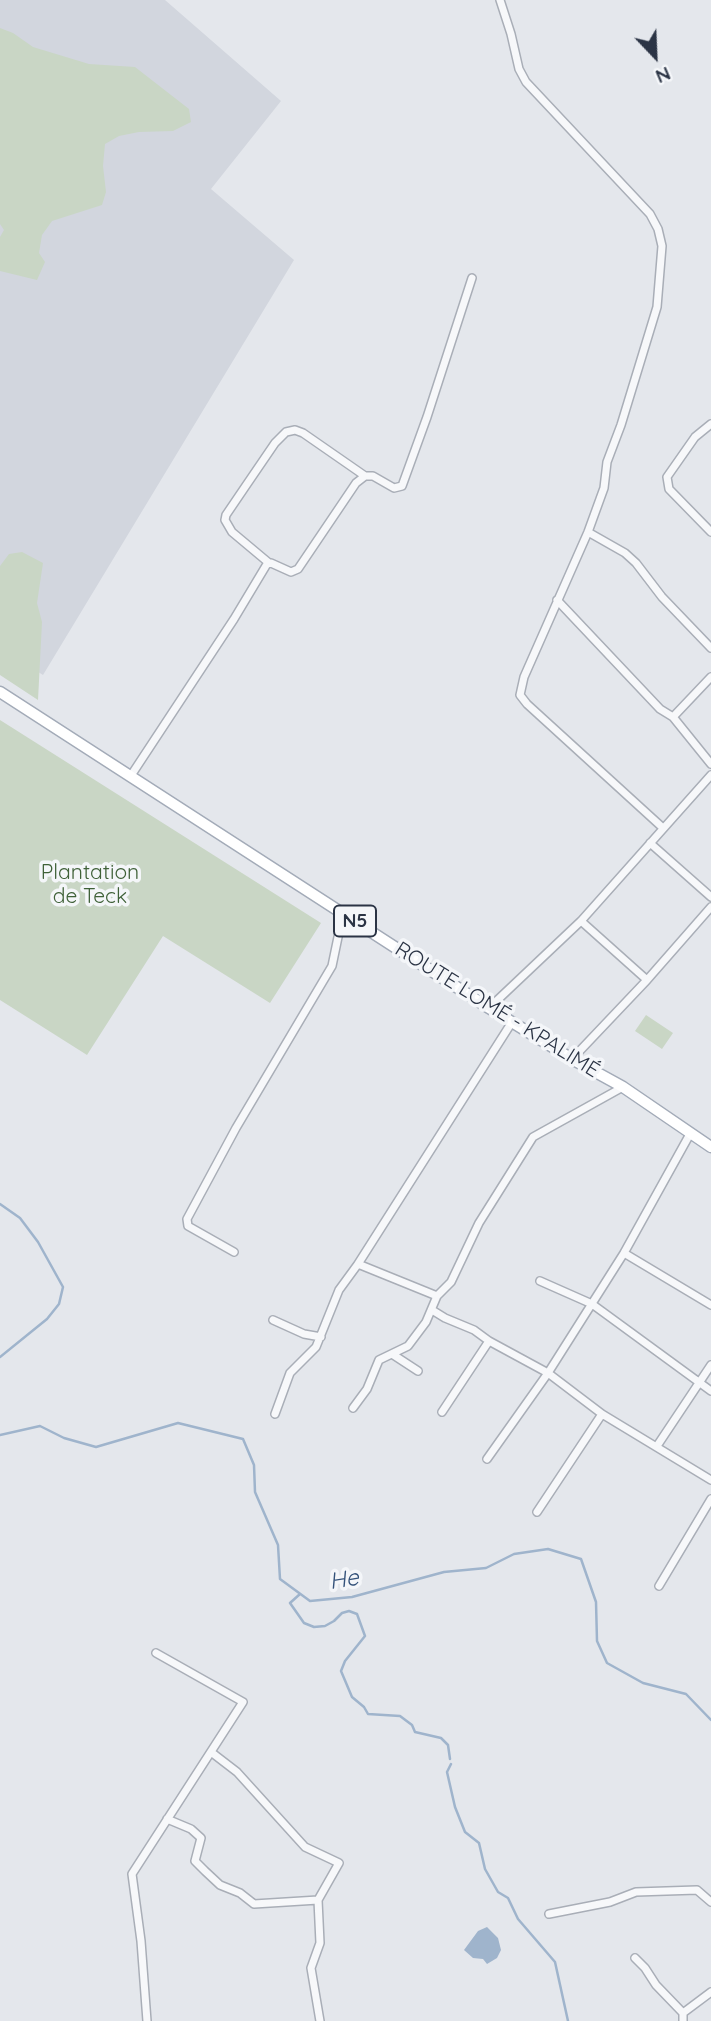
<!DOCTYPE html>
<meta charset="utf-8">
<style>
body{margin:0}
#map{position:relative;width:711px;height:2021px;overflow:hidden;background:#e4e7ec;font-family:Quicksand,sans-serif}
canvas{display:block}
.north{position:absolute;left:620px;top:21px;width:70px;height:70px;-webkit-text-stroke:5px #f4f6f9;paint-order:stroke;rotate:157deg;font-size:19px;font-weight:700;line-height:28px;text-align:center;color:#2b3445}
.north::after{content:'';display:block;margin:auto;width:24px;height:32px;background:#2b3445;clip-path:polygon(50% 0,100% 100%,50% 72%,0 100%)}
</style>
<div id="map">
<canvas width="711" height="2021"></canvas>
<div class="north">N</div>
</div>
<script>
const c = document.querySelector('canvas').getContext('2d');
c.lineJoin = 'round';
function fillPath(path, color) {
  c.fillStyle = color;
  c.fill(path, 'evenodd');
}
function shape(rows) {
  const path = new Path2D();
  for (const r of rows) {
    path.moveTo(r[0], r[1]);
    for (let i = 2; i < r.length; i += 2) path.lineTo(r[i], r[i + 1]);
  }
  return path;
}
function trace(path, color, width, dash) {
  c.strokeStyle = color;
  c.lineWidth = width;
  c.lineCap = dash ? 'butt' : 'round';
  c.setLineDash(dash || []);
  c.stroke(path);
}
function drawText(font, color, halo, rows, align = 'center') {
  c.font = font + ' Quicksand,sans-serif';
  c.lineWidth = 7;
  c.setLineDash([]);
  c.textBaseline = 'middle';
  c.strokeStyle = halo;
  c.fillStyle = color;
  for (const [text, x, y, turn = 0] of rows) {
    c.save();
    c.translate(x, y);
    c.rotate((+turn || 0) * Math.PI / 180);
    c.textAlign = isNaN(turn) ? turn : align;
    if (halo) c.strokeText(text, 0, 0);
    c.fillText(text, 0, 0);
    c.restore();
  }
}
const built = shape([
 [0,0,165,0,281,101,211,189,294,260,43,675,0,648]
]);
const green = shape([
 [0,28,13,33,33,47,89,64,135,67,189,109,191,122,173,131,139,132,119,136,105,144,103,166,106,192,102,205,52,221,42,235,39,253,45,262,37,280,0,271,0,237,4,230,0,224],
 [22,552,43,563,37,603,42,622,38,700,0,675,0,566,9,554],
 [0,720,321,923,270,1003,163,936,87,1055,0,1000],
 [646,1015,673,1033,662,1049,635,1031]
]);
const water = shape([
 [487,1927,498,1938,501,1950,497,1958,487,1964,483,1959,473,1958,464,1950,478,1931]
]);
const stream = shape([
 [0,1204,20,1218,38,1242,63,1287,59,1304,47,1319,0,1357],
 [0,1435,40,1426,64,1438,96,1447,178,1423,243,1439,254,1465,255,1492,278,1545,280,1579,310,1601,352,1597,444,1572,486,1568,514,1554,548,1549,581,1559,596,1602,597,1641,607,1663,643,1683,686,1694,711,1720],
 [300,1594,290,1603,304,1623,314,1627,325,1626,334,1621,342,1613,349,1611,357,1614,365,1636,345,1661,341,1671,352,1697,364,1707,368,1714,400,1716,412,1725,415,1732,441,1738,448,1745,450,1759],
 [451,1764,447,1772,455,1807,465,1832,479,1843,485,1869,498,1892,508,1898,518,1919,555,1962,568,2021]
]);
const street = shape([
 [500,0,511,34,519,69,526,82,650,214,658,229,662,246,657,307,621,425,607,462,604,488,588,532,524,677,520,695,527,704,663,828],
 [711,424,695,437,667,477,669,489,711,532],
 [588,532,625,553,636,563,662,597,711,648],
 [269,563,232,532,225,520,226,515,245,487,275,443,286,432,295,430,303,433,365,476],
 [557,600,660,709,673,717,711,764],
 [673,717,711,677],
 [130,777,234,619,267,564,271,563,291,572,298,569,356,483,365,476,373,476,394,488,402,486,427,417,472,278],
 [650,843,711,897],
 [581,921,647,980],
 [489,1008,581,921,711,775],
 [572,1059,647,980,711,907],
 [690,1134,624,1253,548,1373,602,1414,711,1480],
 [234,1252,188,1226,187,1219,236,1128,332,966,343,913],
 [624,1253,711,1305],
 [358,1264,512,1022],
 [540,1281,592,1304,711,1391],
 [432,1310,445,1318,474,1330,489,1341,548,1373,487,1459],
 [273,1320,304,1334,321,1337],
 [392,1354,418,1371],
 [353,1408,367,1389,379,1360,408,1346,426,1322,437,1296,451,1282,479,1223,533,1137,623,1087],
 [442,1412,489,1341],
 [275,1414,290,1373,316,1347,339,1290,358,1264,437,1296],
 [657,1446,711,1365],
 [537,1512,602,1414],
 [659,1586,711,1499],
 [167,1819,191,1829,201,1838,195,1861,205,1871,220,1885,240,1893,254,1904,318,1900,339,1863,305,1847,237,1772,211,1752],
 [318,1900,320,1943,311,1968,320,2021],
 [549,1914,610,1902,636,1892,697,1890,711,1902],
 [635,1958,645,1968,656,1985,683,2013,683,2021],
 [683,2013,711,1992],
 [147,2021,141,1941,132,1874,243,1702,156,1653]
]);
const primary = shape([
 [0,692,489,1008,572,1059,623,1087,711,1147]
]);
const shields = [
 [355,921,42]
];
const shieldNames = [
 ["N5",355,921]
];
const parkNames = [
 ["Plantation",90,873],
 ["de Teck",90,897]
];
const streetNames = [
 ["ROUTE LOMÉ - KPALIMÉ",497,1010,32]
];
const waterNames = [
 ["He",344,1580,-9]
];
fillPath(built, '#d2d6de');
fillPath(green, '#c9d6c5');
fillPath(water, '#9fb4cc');
trace(stream, '#9fb4cc', 2.5);
trace(street, '#a9aeb7', 10);
trace(primary, '#a3abb8', 13);
trace(street, '#f7f8fa', 7);
trace(primary, '#fff', 10);
for (const [x, y, w] of shields) {
  const box = new Path2D();
  box.roundRect(x - w / 2, y - 15.5, w, 31, 5);
  c.fillStyle = '#f4f6f9';
  c.fill(box);
  trace(box, '#2b3445', 2);
}
drawText('bold 19px', '#2b3445', null, shieldNames);
drawText('21px', '#3f6138', '#f4f6f9', parkNames);
drawText('21px', '#2b3445', '#f4f6f9', streetNames);
drawText('italic 23px', '#34527a', '#f4f6f9', waterNames);
</script>
